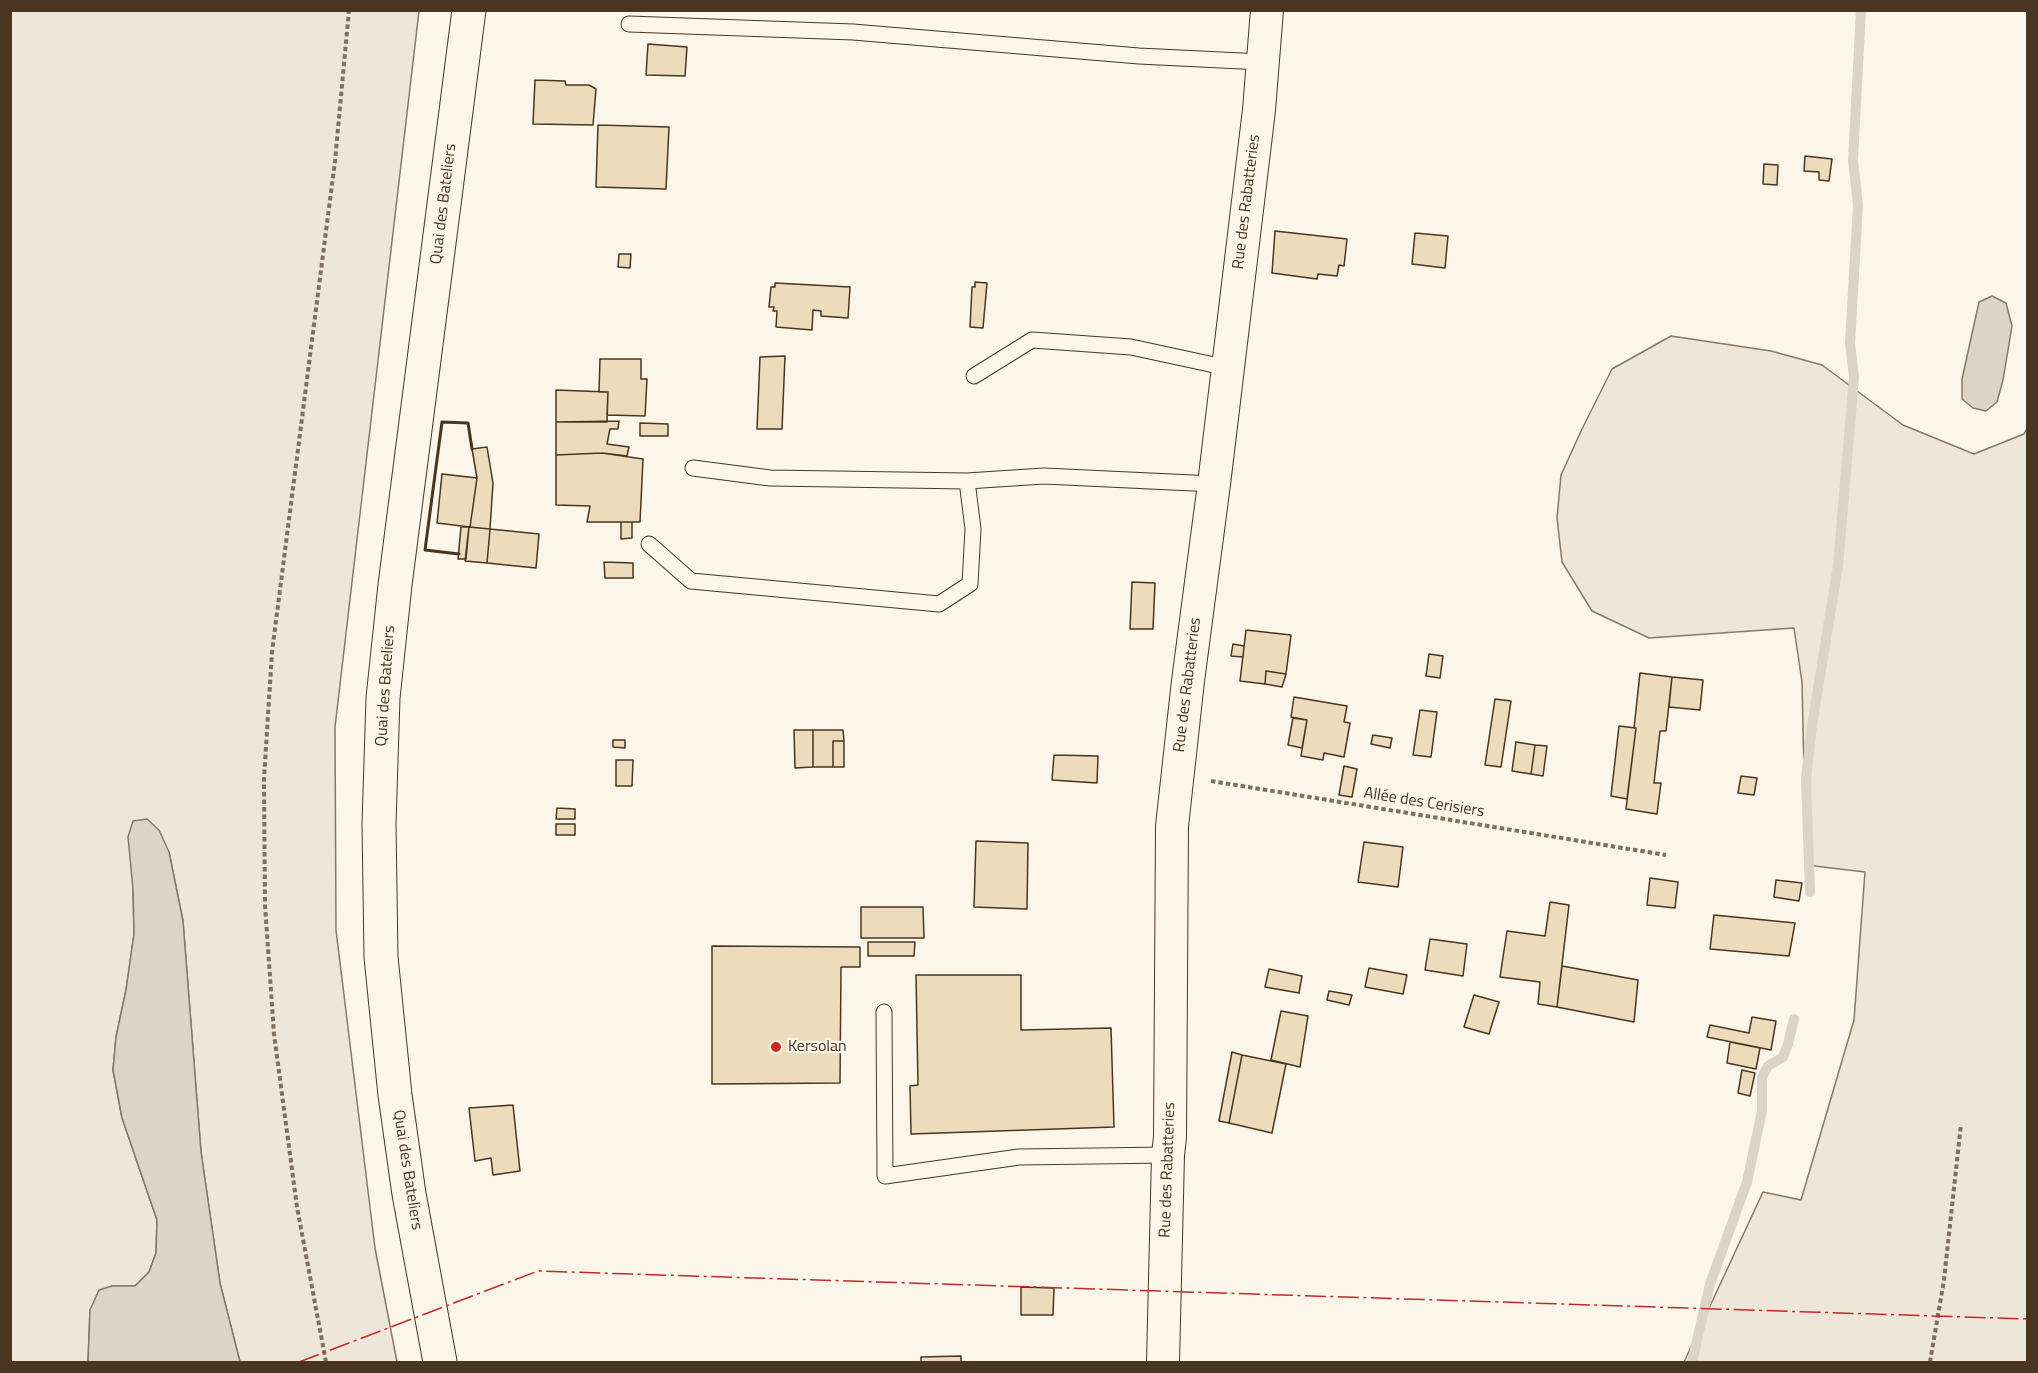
<!DOCTYPE html>
<meta charset="utf-8">
<style>
body{margin:0}
#map{position:relative;width:2038px;height:1373px;overflow:hidden;background:#fbf6e9;font-family:"Titillium Web",sans-serif}
canvas{display:block}
.frame{position:absolute;inset:0;border:12px solid #4a3520;pointer-events:none}
</style>
<div id="map">
<canvas width="2038" height="1373"></canvas>
<div class="frame"></div>
</div>
<script>
const c = document.querySelector('canvas').getContext('2d');
c.lineJoin = 'round';
function fillPath(path, color) {
  c.fillStyle = color;
  c.fill(path, 'evenodd');
}
function shape(rows) {
  const path = new Path2D();
  for (const r of rows) {
    path.moveTo(r[0], r[1]);
    for (let i = 2; i < r.length; i += 2) path.lineTo(r[i], r[i + 1]);
  }
  return path;
}
function trace(path, color, width, dash) {
  c.strokeStyle = color;
  c.lineWidth = width;
  c.lineCap = dash ? 'butt' : 'round';
  c.setLineDash(dash || []);
  c.stroke(path);
}
function drawText(font, color, halo, rows, align = 'center') {
  c.font = font + ' "Titillium Web",sans-serif';
  c.lineWidth = 4.5;
  c.setLineDash([]);
  c.textBaseline = 'middle';
  c.strokeStyle = halo;
  c.fillStyle = color;
  for (const [text, x, y, turn = 0] of rows) {
    c.save();
    c.translate(x, y);
    c.rotate((+turn || 0) * Math.PI / 180);
    c.textAlign = isNaN(turn) ? turn : align;
    if (halo) c.strokeText(text, 0, 0);
    c.fillText(text, 0, 0);
    c.restore();
  }
}
const green = shape([
 [10,11,419,11,335,727,336,930,375,1248,397,1362,240,1362,220,1283,201,1152,183,921,169,852,133,889,134,934,126,990,116,1037,113,1070,122,1118,157,1220,156,1253,149,1272,135,1286,112,1286,90,1310,88,1362,11,1362,10,11],
 [1671,336,1771,351,1822,365,1903,425,1974,454,2024,434,2027,428,2027,1362,1684,1362,1763,1192,1801,1200,1854,1020,1865,872,1806,865,1802,682,1794,628,1649,638,1592,611,1562,562,1557,518,1561,475,1582,429,1612,369,1671,336]
]);
const water = shape([
 [1992,296,2006,303,2012,326,2003,380,1997,402,1986,411,1973,408,1962,399,1962,379,1979,302,1992,296],
 [147,819,159,830,169,852,183,921,201,1152,220,1283,240,1362,88,1362,90,1310,99,1290,112,1286,135,1286,149,1272,156,1253,157,1220,122,1118,113,1070,116,1037,126,990,134,934,133,889,128,837,133,821,147,819]
]);
const stream = shape([
 [1810,892,1806,779,1812,725,1838,566,1854,377,1850,343,1858,205,1853,160,1861,10],
 [1692,1362,1710,1284,1747,1182,1762,1111,1762,1077,1768,1066,1783,1057,1788,1044,1794,1019]
]);
const building = shape([
 [648,44,687,47,685,76,646,75,648,44],
 [535,80,565,81,566,85,589,85,596,89,593,125,533,124,535,80],
 [598,125,669,127,666,189,596,187,598,125],
 [1805,156,1832,159,1829,181,1819,180,1819,172,1804,171,1805,156],
 [1764,164,1778,165,1777,185,1763,184,1764,164],
 [1275,231,1347,239,1344,266,1339,265,1337,276,1318,274,1317,279,1272,273,1275,231],
 [1415,233,1448,236,1445,268,1412,264,1415,233],
 [619,254,631,254,630,268,618,267,619,254],
 [975,282,987,283,983,328,970,327,972,287,975,287,975,282],
 [775,283,850,287,848,318,821,316,821,311,813,310,812,330,776,327,777,311,773,311,774,307,769,307,771,287,775,287,775,283],
 [785,356,782,429,757,429,760,357,785,356],
 [600,359,641,359,641,379,647,379,645,416,607,415,608,392,599,392,600,359],
 [556,390,608,392,607,422,556,422,556,390],
 [619,421,618,429,610,429,607,444,629,447,627,456,602,453,556,455,556,422,619,421],
 [640,423,668,424,668,436,640,436,640,423],
 [487,447,493,483,490,529,470,527,477,478,472,449,487,447],
 [602,453,643,459,640,522,587,522,590,506,556,505,556,455,602,453],
 [442,474,477,478,470,527,437,523,442,474],
 [621,522,632,522,632,538,621,539,621,522],
 [461,527,469,527,466,559,458,559,461,527],
 [469,527,490,529,487,563,465,561,469,527],
 [490,529,539,534,536,568,487,563,490,529],
 [604,562,633,563,633,578,605,578,604,562],
 [1132,582,1155,583,1153,629,1130,629,1132,582],
 [1246,630,1291,635,1286,674,1266,671,1265,684,1240,681,1246,630],
 [1233,644,1244,646,1243,657,1231,656,1233,644],
 [1429,654,1443,656,1440,678,1426,676,1429,654],
 [1266,671,1286,674,1282,687,1265,684,1266,671],
 [1640,673,1672,677,1666,731,1660,731,1654,783,1661,783,1657,814,1626,809,1636,728,1634,728,1640,673],
 [1672,677,1703,680,1700,710,1669,707,1672,677],
 [1294,697,1347,706,1344,722,1350,723,1344,757,1324,753,1323,760,1301,756,1307,720,1291,717,1294,697],
 [1495,699,1511,701,1501,767,1485,765,1495,699],
 [1420,710,1437,712,1431,757,1413,755,1420,710],
 [1293,718,1307,720,1302,748,1288,745,1293,718],
 [1619,726,1636,728,1627,799,1611,796,1619,726],
 [794,730,813,730,813,767,795,768,794,730],
 [813,730,843,730,844,741,833,741,833,767,813,767,813,730],
 [1373,735,1392,738,1390,748,1371,744,1373,735],
 [613,740,625,740,625,748,613,747,613,740],
 [833,741,844,741,844,767,833,767,833,741],
 [1516,742,1535,745,1531,774,1512,771,1516,742],
 [1535,745,1547,746,1543,776,1531,774,1535,745],
 [1054,755,1098,756,1097,783,1052,780,1054,755],
 [616,760,633,760,632,786,616,786,616,760],
 [1344,766,1357,769,1352,797,1339,795,1344,766],
 [1741,776,1757,778,1754,795,1738,793,1741,776],
 [557,808,575,809,575,819,556,819,557,808],
 [556,824,575,824,575,835,556,835,556,824],
 [976,841,1028,843,1027,909,974,907,976,841],
 [1364,842,1403,847,1398,887,1358,882,1364,842],
 [1650,878,1678,882,1675,908,1647,905,1650,878],
 [1776,880,1802,883,1799,901,1774,897,1776,880],
 [1550,902,1569,905,1557,1007,1538,1004,1540,982,1500,977,1507,931,1545,936,1550,902],
 [861,907,923,907,924,938,861,938,861,907],
 [1714,915,1795,923,1789,956,1710,949,1714,915],
 [1430,939,1467,944,1463,976,1425,970,1430,939],
 [868,942,915,942,914,956,868,956,868,942],
 [712,946,860,947,860,967,841,967,840,1083,712,1084,712,946],
 [1562,966,1638,980,1634,1022,1557,1007,1562,966],
 [1369,968,1407,975,1403,994,1365,987,1369,968],
 [1269,969,1302,976,1299,993,1265,987,1269,969],
 [916,975,1021,975,1021,1030,1111,1028,1114,1127,911,1134,910,1086,918,1085,916,975],
 [1329,991,1352,995,1349,1005,1327,1000,1329,991],
 [1474,995,1499,1002,1489,1034,1464,1027,1474,995],
 [1281,1011,1308,1016,1300,1067,1271,1060,1281,1011],
 [1752,1017,1776,1021,1771,1050,1707,1037,1710,1025,1749,1033,1752,1017],
 [1730,1042,1760,1048,1756,1069,1727,1063,1730,1042],
 [1232,1052,1242,1055,1229,1123,1219,1121,1232,1052],
 [1242,1055,1286,1064,1272,1133,1229,1123,1242,1055],
 [1742,1070,1755,1073,1750,1096,1738,1093,1742,1070],
 [513,1105,520,1171,493,1175,491,1158,475,1161,469,1108,513,1105],
 [1021,1287,1054,1288,1053,1315,1021,1315,1021,1287],
 [961,1356,961,1362,921,1362,921,1357,961,1356]
]);
const path = shape([
 [1211,781,1666,855],
 [326,1362,297,1207,274,1034,265,905,264,779,272,652,335,161,349,10],
 [1930,1362,1944,1280,1961,1124]
]);
const service = shape([
 [629,24,853,32,1139,56,1262,62],
 [974,376,1032,340,1131,347,1228,368],
 [693,468,770,478,967,481],
 [649,544,691,581,939,604,970,584,973,529,967,481,1044,476,1214,484],
 [884,1012,885,1176,1019,1157,1168,1155]
]);
const minor = shape([
 [1163,1362,1168,1155,1170,1137,1172,826,1188,681,1214,484,1259,110,1267,10]
]);
const primary = shape([
 [440,1362,409,1194,395,1095,381,957,379,824,383,698,395,585,469,10]
]);
const wall = shape([
 [459,554,425,550,442,422,468,423,472,449]
]);
const power = shape([
 [299,1362,538,1271,2028,1319]
]);
const markers = [
 [776,1047,6,"#c62828"]
];
const streetNames = [
 ["Rue des Rabatteries",1247,202,-83],
 ["Quai des Bateliers",444,204,-83],
 ["Rue des Rabatteries",1188,685,-83],
 ["Quai des Bateliers",386,686,-86],
 ["Allée des Cerisiers",1424,803,9],
 ["Quai des Bateliers",407,1170,81],
 ["Rue des Rabatteries",1168,1170,-88]
];
const poiNames = [
 ["Kersolan",788,1047]
];
fillPath(green, '#ede6d9');
trace(green, '#887966', 1.5);
fillPath(water, '#dcd4c6');
trace(water, '#887966', 1.5);
trace(stream, '#dcd4c6', 10);
fillPath(building, '#ecdcbc');
trace(building, '#4a3520', 1.5);
trace(service, '#4a3520', 17);
trace(minor, '#4a3520', 34);
trace(primary, '#4a3520', 35);
trace(path, '#7f6f5c', 4, [4.5, 3]);
trace(service, '#fbf6e9', 15);
trace(minor, '#fbf6e9', 32);
trace(primary, '#fbf6e9', 33);
trace(wall, '#4a3520', 3);
trace(power, '#c62828', 1.5, [21, 4.5, 3, 4.5]);
for (const [x, y, r, color] of markers) {
  const dot = new Path2D();
  dot.arc(x, y, r, 0, 2 * Math.PI);
  c.fillStyle = color;
  c.fill(dot);
  trace(dot, '#fbf6e9', 2);
}
drawText('16px', '#4a3520', '#fbf6e9', streetNames);
drawText('16px', '#4a3520', '#fbf6e9', poiNames, 'left');
</script>
